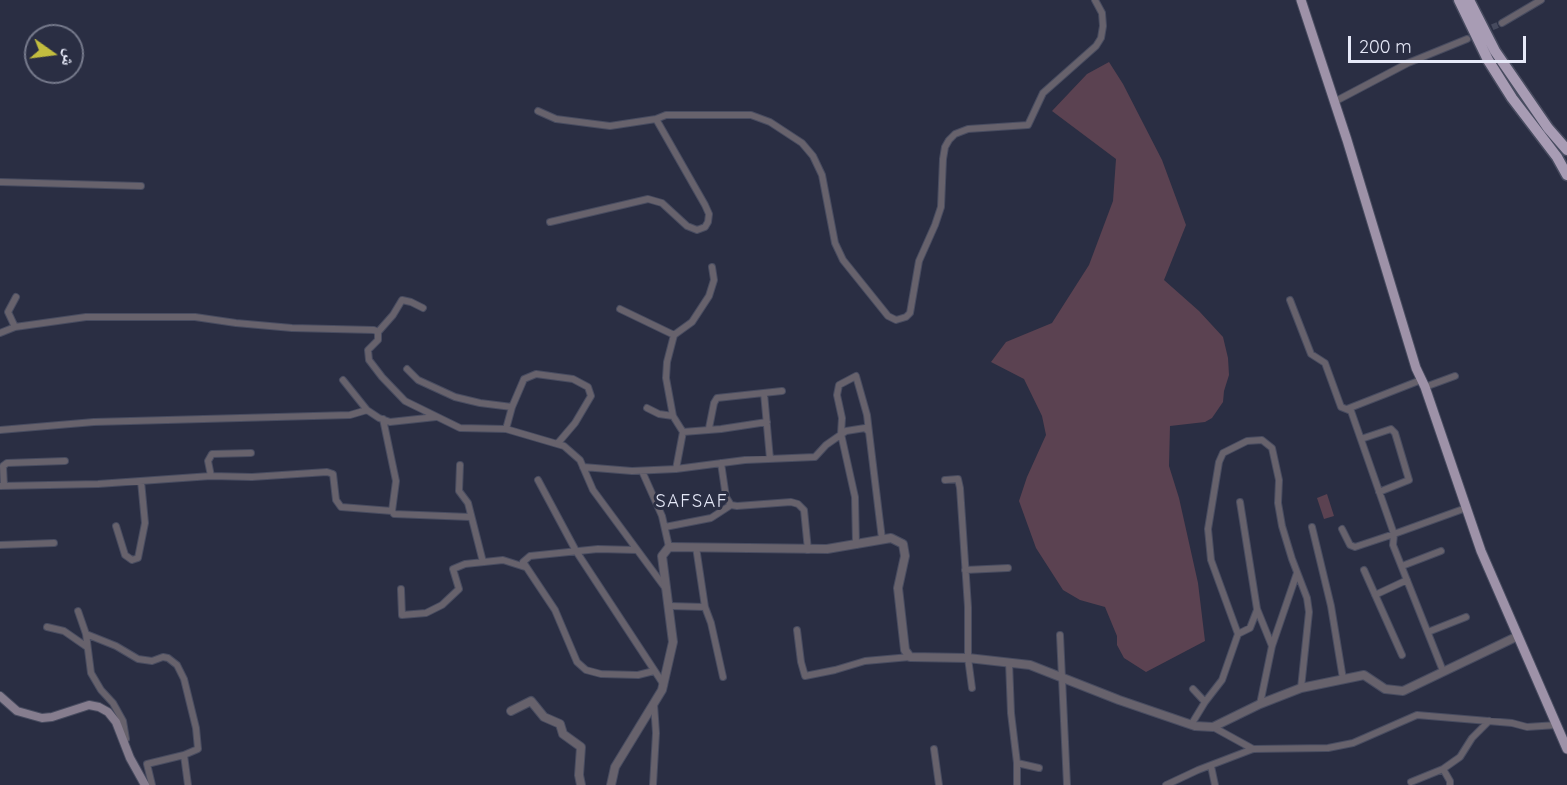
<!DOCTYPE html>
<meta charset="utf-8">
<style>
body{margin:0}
#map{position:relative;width:1567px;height:785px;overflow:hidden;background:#2a2e43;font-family:Quicksand,"Noto Naskh Arabic",sans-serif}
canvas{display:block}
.north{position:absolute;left:24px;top:24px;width:60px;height:60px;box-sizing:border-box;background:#2a2e43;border:2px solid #75798b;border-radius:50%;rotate:104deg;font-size:16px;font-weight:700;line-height:24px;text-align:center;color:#e6e9f8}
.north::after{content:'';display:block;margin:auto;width:21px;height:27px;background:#c2bd3f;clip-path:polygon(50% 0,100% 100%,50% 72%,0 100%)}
.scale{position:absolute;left:1348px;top:36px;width:178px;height:27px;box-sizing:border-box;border:3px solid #e6e9f8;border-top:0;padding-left:8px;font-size:18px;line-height:21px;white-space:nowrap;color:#e6e9f8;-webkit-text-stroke:4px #2a2e43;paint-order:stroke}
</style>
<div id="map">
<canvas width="1567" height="785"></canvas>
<div class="north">ش</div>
<div class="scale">200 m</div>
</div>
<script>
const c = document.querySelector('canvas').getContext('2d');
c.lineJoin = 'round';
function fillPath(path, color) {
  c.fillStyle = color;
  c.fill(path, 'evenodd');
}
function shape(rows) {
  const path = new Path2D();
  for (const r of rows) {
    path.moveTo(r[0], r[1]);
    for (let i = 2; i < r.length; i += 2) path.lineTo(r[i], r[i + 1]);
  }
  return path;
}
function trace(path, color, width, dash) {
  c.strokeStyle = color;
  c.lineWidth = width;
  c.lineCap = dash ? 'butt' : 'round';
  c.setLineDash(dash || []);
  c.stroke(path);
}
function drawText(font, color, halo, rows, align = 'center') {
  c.font = font + ' Quicksand,sans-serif';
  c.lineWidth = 6;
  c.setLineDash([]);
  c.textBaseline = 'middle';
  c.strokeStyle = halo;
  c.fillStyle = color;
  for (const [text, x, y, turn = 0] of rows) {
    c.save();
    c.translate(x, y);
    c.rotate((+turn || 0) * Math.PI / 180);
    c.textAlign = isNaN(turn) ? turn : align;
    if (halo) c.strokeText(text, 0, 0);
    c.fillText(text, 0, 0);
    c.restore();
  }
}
const green = shape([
 [1109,62,1123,84,1162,160,1186,225,1164,280,1199,311,1223,337,1228,358,1229,375,1224,391,1223,402,1212,418,1205,422,1170,426,1169,466,1179,498,1198,583,1205,641,1146,672,1124,658,1117,645,1117,636,1105,607,1080,600,1063,590,1036,548,1019,501,1027,477,1046,435,1042,416,1024,379,991,362,1006,342,1052,323,1089,265,1113,201,1116,159,1052,111,1087,74],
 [1327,494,1334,516,1324,519,1317,498]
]);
const minorTunnel = shape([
 [1484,31,1502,23]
]);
const minor = shape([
 [1502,23,1541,0],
 [1334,102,1408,63,1467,39],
 [538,111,556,119,610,126,656,119],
 [0,182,141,186],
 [550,222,648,199,662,203,687,226,697,230,705,227,708,222,709,214,705,205,656,119,666,115,751,115,770,122,802,143,813,156,822,175,835,243,843,260,888,316,896,320,906,317,910,313,919,261,935,225,941,207,943,159,945,147,949,140,955,134,968,129,1028,125,1043,93,1096,46,1101,38,1103,26,1102,13,1095,0],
 [1290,300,1311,354,1325,363,1341,407,1351,411,1394,534,1466,508],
 [620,309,674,335],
 [15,327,8,312,16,297],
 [378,332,393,315,402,300,411,302,423,308],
 [0,333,15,327,86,317,195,317,236,323,292,328,374,330,378,332,378,340,368,350,369,360,382,377,405,401,460,428,506,429,564,446,580,460,593,490,666,589],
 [407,369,418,380,455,397,480,403,512,407,524,379,536,374,573,379,588,387,591,396,575,423,558,443],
 [343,380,367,410,379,418,390,422,436,417],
 [1425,387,1455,376],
 [764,393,770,459],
 [647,408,659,414,673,416],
 [1347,409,1421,380],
 [383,419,396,481,392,511],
 [709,428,714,403,717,398,782,391],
 [506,429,512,407],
 [0,430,94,422,350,415,367,410],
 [683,432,721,429,767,422],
 [1361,439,1391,429,1395,433,1409,480,1379,492],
 [721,463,726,497,731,505,737,506,791,502,798,504,804,510,808,550],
 [460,465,459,491,468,503,483,562],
 [583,467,632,471,676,469,745,460,815,457,826,445,846,431,865,428,869,432,882,539],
 [676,469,683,432,673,416,666,378,667,362,674,335,692,322,709,296,714,280,712,267],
 [642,471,662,516,669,547],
 [211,476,208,461,212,454,251,453],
 [538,480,576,551,664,685],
 [945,480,958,479,960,488,968,607,968,658,972,688],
 [0,486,98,484,211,476,252,477,327,472,333,474,336,500,341,507,392,511,394,514,470,517],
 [4,486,3,466,7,463,65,461],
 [1240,502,1257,609,1272,646],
 [116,526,125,555,132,560,138,558,145,523,141,481],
 [665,527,711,518,731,505],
 [1312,527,1331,606,1343,679],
 [1342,529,1350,545,1355,547,1394,534,1393,545,1443,671],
 [0,545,54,543],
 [856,545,855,497,841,434,842,418,837,395,839,385,856,376,867,415,869,432],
 [636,550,598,549,530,556,523,562,555,610,577,662,586,670,601,674,638,675,654,671],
 [1402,566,1441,551],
 [965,570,1008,568],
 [1364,570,1402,655],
 [401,589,402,615,426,613,442,605,459,589,453,569,465,564,503,560,525,567],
 [1375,595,1407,580],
 [669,606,705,607,696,547],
 [705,607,711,623,723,677],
 [78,611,86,634,91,673,101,690,113,703,123,721,126,739],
 [47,627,64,631,87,647],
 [797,630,801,662,805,676,835,670,865,661,910,657],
 [1428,632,1466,617],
 [86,634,116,646,138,659,152,661,163,657,168,658,177,665,184,679,196,728,198,749,184,755,147,764,152,785],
 [1238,634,1250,628,1257,610],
 [1060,635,1067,785],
 [1009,662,1011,713,1017,763,1039,768],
 [1193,689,1205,702],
 [1260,704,1272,646,1297,573],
 [1191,725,1205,702,1222,680,1238,634,1211,560,1208,529,1219,462,1223,453,1247,441,1262,440,1272,448,1279,480,1278,503,1282,526,1292,559,1307,598,1309,612,1301,688],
 [1213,727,1253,749],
 [934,749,939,785],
 [184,755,188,785],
 [1017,763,1017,785],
 [1211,766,1215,785],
 [1443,769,1460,757,1472,738,1489,721],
 [1411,782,1443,769,1450,781,1450,785],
 [653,785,656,733,654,704],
 [1166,785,1198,770,1253,749,1328,748,1353,743,1417,715,1512,723,1527,727,1557,725]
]);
const tertiary = shape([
 [511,711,531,701,544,717,560,724,563,734,581,747,579,775,581,785],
 [611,785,615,767,662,690,673,642,662,556,669,547,827,549,891,538,903,544,905,556,898,588,905,650,910,657,968,658,1030,665,1119,700,1195,726,1213,727,1260,704,1301,688,1364,675,1385,689,1403,691,1518,636]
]);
const secondary = shape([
 [0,696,17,711,42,718,52,717,89,705,99,707,108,712,116,722,130,758,145,785]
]);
const primary = shape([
 [1301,0,1347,140,1416,368,1425,387,1481,551,1567,749]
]);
const trunk = shape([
 [1459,0,1488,60,1512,98,1557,157,1567,175],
 [1469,0,1495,51,1548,128,1567,150]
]);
const neighbourhoodNames = [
 ["SAFSAF",692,502]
];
fillPath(green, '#5b4251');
trace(minorTunnel, '#464a5e', 6, [6, 3]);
trace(minor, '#484c60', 8);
trace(tertiary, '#484c60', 10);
trace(secondary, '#484c60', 10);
trace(primary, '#484c60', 11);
trace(trunk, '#484c60', 13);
trace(minor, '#67626c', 6);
trace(tertiary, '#67626c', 8);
trace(secondary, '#867d8e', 8);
trace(primary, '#9e92a8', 9);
trace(trunk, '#a89cb4', 10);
c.letterSpacing = '1.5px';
drawText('18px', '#e6e9f8', '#2a2e43', neighbourhoodNames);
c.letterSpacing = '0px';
</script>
